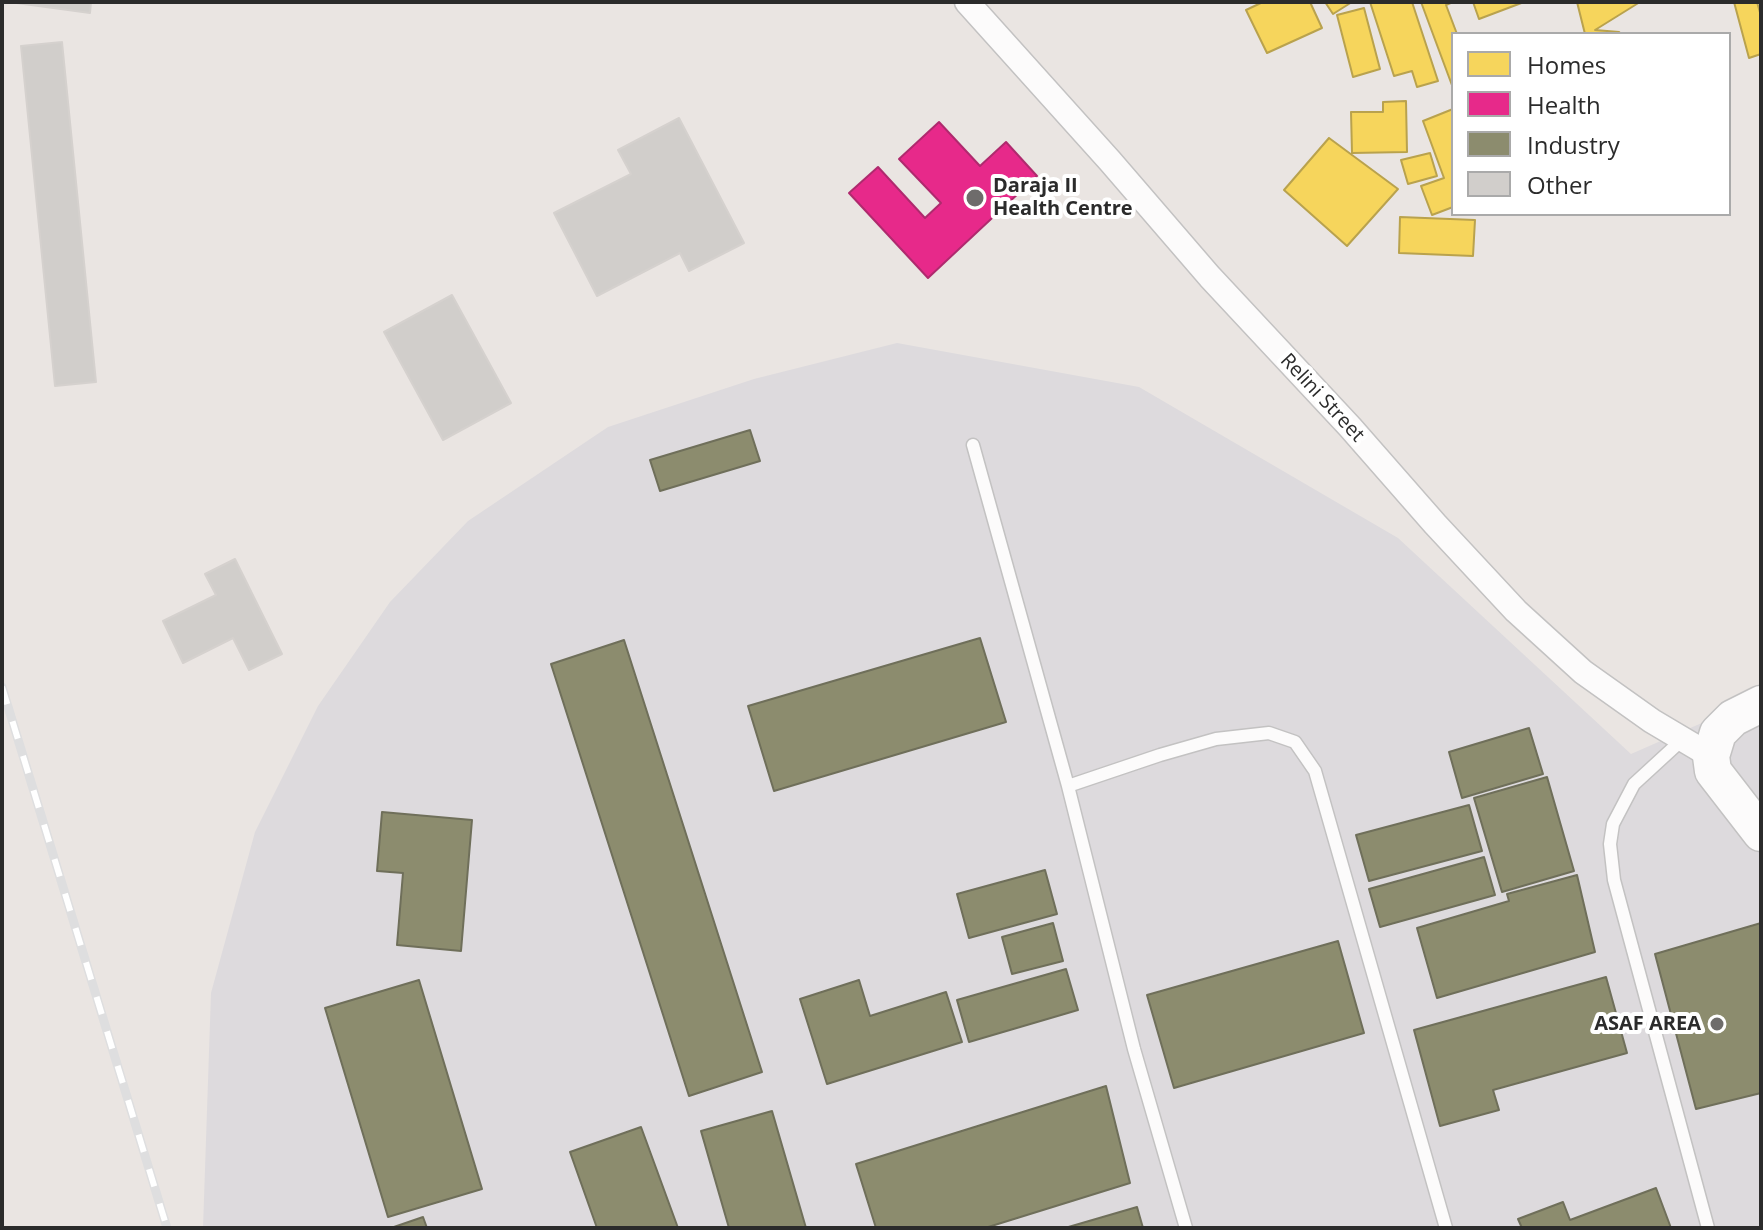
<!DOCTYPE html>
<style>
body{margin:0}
#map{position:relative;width:1763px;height:1230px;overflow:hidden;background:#eae5e2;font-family:"Open Sans",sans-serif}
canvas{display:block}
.frame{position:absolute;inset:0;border:4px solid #2b2b2b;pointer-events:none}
.legend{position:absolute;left:1451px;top:32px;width:280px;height:184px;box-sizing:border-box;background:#fff;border:2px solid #aaa;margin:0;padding:10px 14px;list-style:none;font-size:24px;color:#2b2b2b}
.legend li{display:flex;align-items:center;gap:16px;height:40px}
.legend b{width:40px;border:2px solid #aaa}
</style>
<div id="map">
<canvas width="1763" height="1230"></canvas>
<div class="frame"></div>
<ul class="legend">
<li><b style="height:22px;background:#f6d55c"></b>Homes</li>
<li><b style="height:22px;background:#e7298a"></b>Health</li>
<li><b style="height:22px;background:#8c8c6e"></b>Industry</li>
<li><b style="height:22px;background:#d1cecb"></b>Other</li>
</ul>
</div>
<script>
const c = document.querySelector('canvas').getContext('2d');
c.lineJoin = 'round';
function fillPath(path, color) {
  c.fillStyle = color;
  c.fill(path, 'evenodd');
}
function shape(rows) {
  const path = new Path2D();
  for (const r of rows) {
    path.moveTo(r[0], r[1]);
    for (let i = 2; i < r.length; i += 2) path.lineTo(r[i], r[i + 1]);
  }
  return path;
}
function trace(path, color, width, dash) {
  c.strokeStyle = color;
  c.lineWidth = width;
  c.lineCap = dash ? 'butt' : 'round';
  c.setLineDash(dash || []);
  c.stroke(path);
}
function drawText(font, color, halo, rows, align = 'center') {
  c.font = font + ' "Open Sans",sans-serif';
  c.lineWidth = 8;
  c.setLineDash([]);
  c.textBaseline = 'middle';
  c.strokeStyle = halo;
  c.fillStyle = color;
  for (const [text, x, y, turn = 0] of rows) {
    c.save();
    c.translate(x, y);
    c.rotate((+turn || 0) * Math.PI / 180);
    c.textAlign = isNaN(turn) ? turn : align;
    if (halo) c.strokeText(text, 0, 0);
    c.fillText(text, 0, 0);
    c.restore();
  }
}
const industrial = shape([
 [897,343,1139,387,1398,538,1631,754,1761,697,1761,1228,203,1228,211,993,255,832,318,706,390,602,468,521,608,427,754,379]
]);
const homes = shape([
 [1263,2,1310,2,1322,28,1267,53,1246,10,1263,2],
 [1325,2,1352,2,1333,14,1325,2],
 [1370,2,1412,2,1438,81,1417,87,1412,71,1394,76,1370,2],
 [1421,2,1453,2,1446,5,1457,34,1453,34,1453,88,1421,2],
 [1473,2,1524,2,1479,19,1473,2],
 [1577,2,1640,2,1595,30,1619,32,1621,34,1585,34,1577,2],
 [1734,2,1757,2,1761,16,1761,54,1749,58,1734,2],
 [1364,8,1380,69,1353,77,1337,15,1364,8],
 [1406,101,1407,152,1352,153,1351,112,1383,112,1383,102,1406,101],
 [1453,109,1453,207,1432,215,1421,186,1444,178,1423,121,1453,109],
 [1329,138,1398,189,1347,246,1284,190,1329,138],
 [1430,153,1437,176,1408,184,1401,160,1430,153],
 [1400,217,1475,220,1473,256,1399,253,1400,217]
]);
const health = shape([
 [939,122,980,166,1006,142,1037,176,928,278,849,193,878,167,925,218,941,203,899,159,939,122]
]);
const industry = shape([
 [750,430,760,461,660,491,650,460,750,430],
 [980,638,1006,722,774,791,748,706,980,638],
 [624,640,762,1072,689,1096,551,664,624,640],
 [1529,728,1543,774,1462,798,1449,752,1529,728],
 [1547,777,1574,871,1502,892,1474,798,1547,777],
 [1469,805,1482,851,1369,881,1356,835,1469,805],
 [382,812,472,820,461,951,397,945,403,873,377,871,382,812],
 [1484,857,1495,895,1380,927,1369,889,1484,857],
 [1045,870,1057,914,969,938,957,894,1045,870],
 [1577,875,1595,952,1437,998,1417,928,1509,901,1507,894,1577,875],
 [1053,923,1063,961,1012,974,1002,937,1053,923],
 [1761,923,1761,1093,1696,1109,1655,954,1761,923],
 [1338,941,1364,1033,1174,1088,1147,995,1338,941],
 [1066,969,1078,1010,969,1042,957,1000,1066,969],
 [1606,977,1627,1053,1493,1090,1499,1110,1440,1126,1414,1030,1606,977],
 [419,980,482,1189,388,1217,325,1008,419,980],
 [859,980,870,1016,946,992,962,1042,827,1084,800,999,859,980],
 [1106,1086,1130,1183,985,1228,876,1228,856,1164,1106,1086],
 [772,1111,806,1228,729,1228,701,1131,772,1111],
 [641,1127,678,1228,597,1228,570,1152,641,1127],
 [1656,1188,1671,1228,1522,1228,1518,1219,1563,1202,1570,1220,1656,1188],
 [1137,1207,1143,1228,1065,1228,1137,1207],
 [423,1217,427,1228,391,1228,423,1217]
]);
const building = shape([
 [9,2,91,2,90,13,9,2],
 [62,42,96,382,55,386,21,46,62,42],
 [679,118,744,243,689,271,680,253,597,296,554,213,631,174,618,150,679,118],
 [452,295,511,403,443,440,384,332,452,295],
 [235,559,282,654,249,670,233,638,183,663,163,621,216,595,205,574,235,559]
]);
const lane = shape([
 [973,445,1068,786,1134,1049,1186,1228],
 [1683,739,1634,784,1613,824,1610,844,1614,880,1708,1228],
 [1068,786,1160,755,1216,739,1269,733,1295,742,1315,771,1446,1228]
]);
const street = shape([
 [967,2,1110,161,1210,277,1350,427,1435,524,1516,611,1583,672,1652,721,1711,756]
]);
const secondary = shape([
 [1761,704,1733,718,1718,733,1711,756,1713,771,1761,833]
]);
const rail = shape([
 [2,687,167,1228]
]);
const markers = [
 [975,198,10,"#6e6c6b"],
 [1717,1024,8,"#6e6c6b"]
];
const poiNames = [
 ["Daraja II",993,186],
 ["Health Centre",993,209],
 ["ASAF AREA",1701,1024,"right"]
];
const streetNames = [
 ["Relini Street",1322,398,47]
];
fillPath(industrial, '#dddadd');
fillPath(homes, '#f6d55c');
trace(homes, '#b9a24d', 2);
fillPath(health, '#e7298a');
trace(health, '#af2a6e', 2);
fillPath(industry, '#8c8c6e');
trace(industry, '#6f6f5a', 2);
fillPath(building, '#d1cecb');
trace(building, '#d5d1ce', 2);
trace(lane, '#c3c2c2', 15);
trace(street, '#c3c2c2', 27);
trace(secondary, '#c3c2c2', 39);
trace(lane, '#fcfbfb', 12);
trace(street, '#fcfbfb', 24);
trace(secondary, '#fcfbfb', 36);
trace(rail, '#dededf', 9);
trace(rail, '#fff', 6, [18]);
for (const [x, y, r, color] of markers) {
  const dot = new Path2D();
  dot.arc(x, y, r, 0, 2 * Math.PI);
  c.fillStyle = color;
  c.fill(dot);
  trace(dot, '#fff', 3);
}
drawText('bold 20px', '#2b2b2b', '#fff', poiNames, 'left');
drawText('20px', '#2b2b2b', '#fff', streetNames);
</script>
